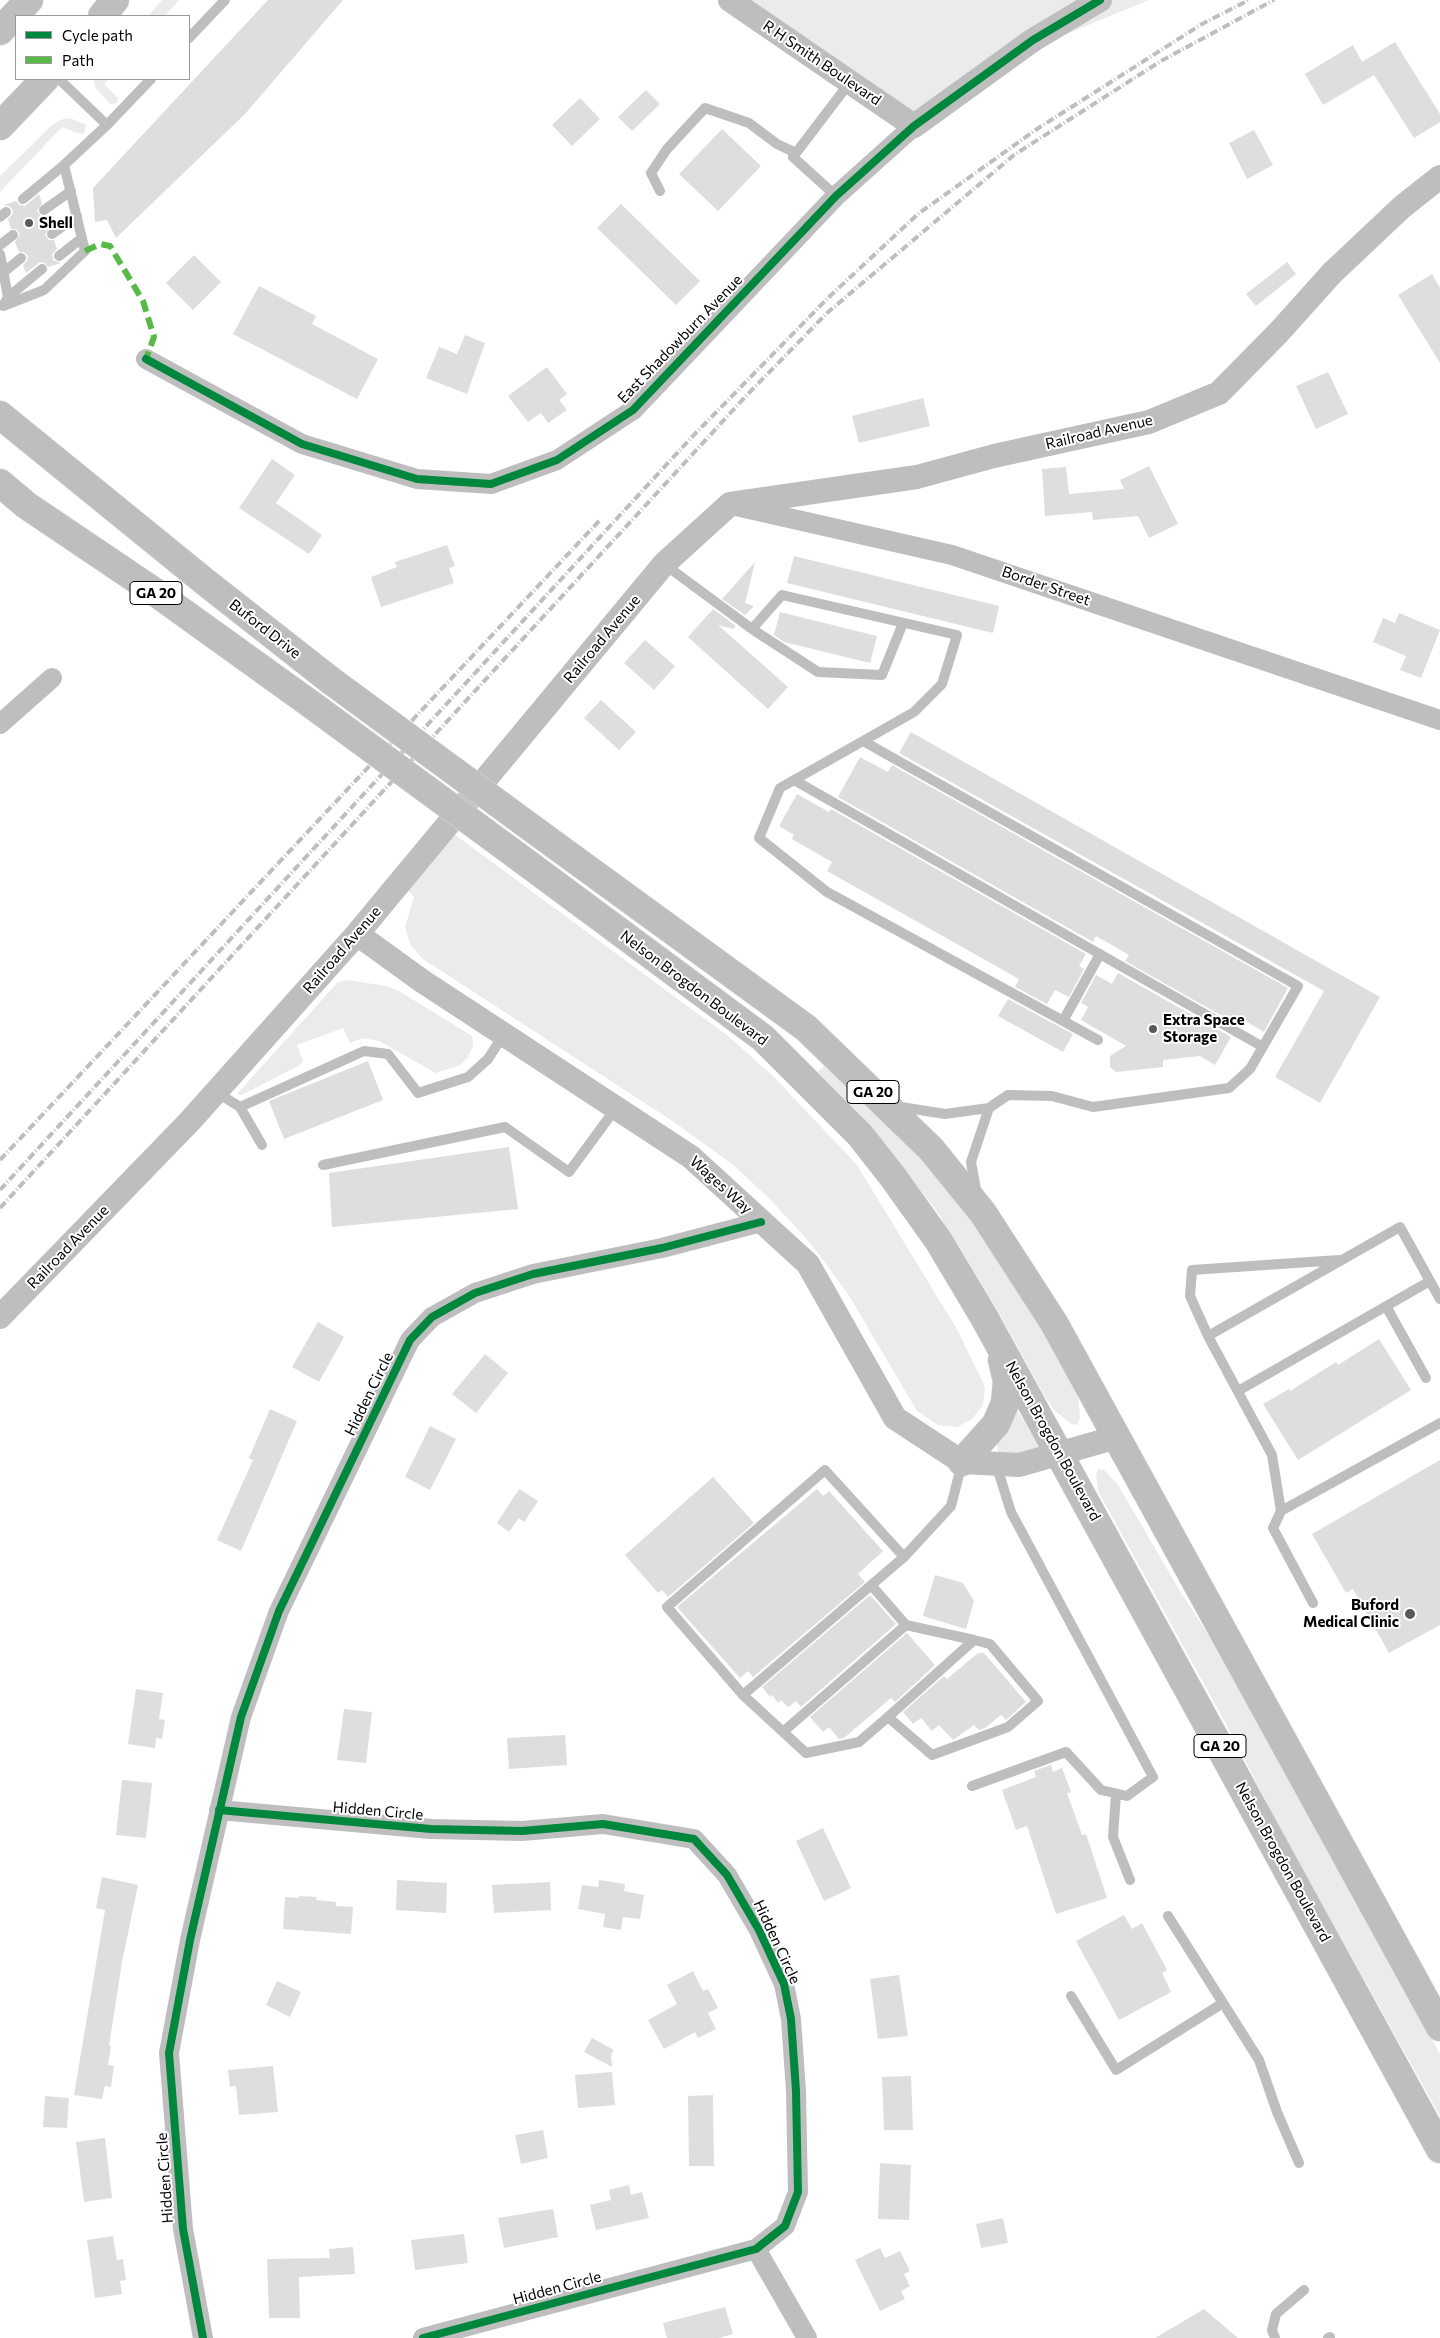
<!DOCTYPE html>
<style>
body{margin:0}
#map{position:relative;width:1440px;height:2338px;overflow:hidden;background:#fff;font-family:Commissioner,sans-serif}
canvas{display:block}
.legend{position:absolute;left:15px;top:15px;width:175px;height:65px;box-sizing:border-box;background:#fff;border:1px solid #999;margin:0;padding:6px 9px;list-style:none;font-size:15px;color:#000}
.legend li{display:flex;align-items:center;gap:10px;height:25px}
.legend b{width:25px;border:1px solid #999}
</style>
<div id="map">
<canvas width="1440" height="2338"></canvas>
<ul class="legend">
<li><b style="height:6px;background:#00873e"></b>Cycle path</li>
<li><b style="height:6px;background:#58b947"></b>Path</li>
</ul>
</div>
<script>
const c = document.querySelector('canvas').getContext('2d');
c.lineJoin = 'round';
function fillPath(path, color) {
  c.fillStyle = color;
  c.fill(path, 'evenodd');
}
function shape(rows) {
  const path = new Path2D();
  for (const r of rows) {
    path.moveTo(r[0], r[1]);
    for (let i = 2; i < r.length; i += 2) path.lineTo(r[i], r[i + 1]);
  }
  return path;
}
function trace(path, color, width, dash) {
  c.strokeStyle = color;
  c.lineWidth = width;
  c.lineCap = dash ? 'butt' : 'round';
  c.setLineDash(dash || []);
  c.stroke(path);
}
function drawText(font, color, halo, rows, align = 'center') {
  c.font = font + ' Commissioner,sans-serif';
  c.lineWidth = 4;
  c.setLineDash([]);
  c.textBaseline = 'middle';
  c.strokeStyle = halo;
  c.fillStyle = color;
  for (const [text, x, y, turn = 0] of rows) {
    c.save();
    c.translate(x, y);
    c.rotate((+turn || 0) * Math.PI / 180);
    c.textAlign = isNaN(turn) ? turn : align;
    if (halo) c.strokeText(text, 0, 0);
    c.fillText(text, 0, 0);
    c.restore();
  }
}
const green = shape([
 [162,0,179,0,165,16,148,16],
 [735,0,1149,0,1028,50,916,119],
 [94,79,109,79,104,84,118,98,117,103,110,104,95,87],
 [70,118,86,125,84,133,80,134,62,127,0,192,0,176,51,126,60,120],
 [454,834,728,1036,774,1077,857,1165,958,1331,985,1387,983,1405,972,1419,957,1427,938,1425,917,1411,848,1294,811,1244,770,1199,732,1164,674,1122,423,959,411,946,405,927,414,897,408,891],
 [348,980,386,986,399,991,472,1036,473,1046,468,1057,460,1065,436,1073,379,1041,363,1038,350,1043,343,1028,297,1045,303,1061,300,1065,242,1095,237,1094,338,982],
 [827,1063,885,1118,955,1196,1026,1296,1078,1394,1080,1417,1077,1425,1071,1424,1054,1410,1044,1395,995,1306,937,1211,859,1113,818,1072],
 [1016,1408,1039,1446,1038,1450,1033,1453,998,1456,997,1443],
 [1098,1469,1104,1470,1118,1485,1180,1591,1245,1691,1335,1864,1440,2054,1440,2116,1280,1828,1232,1735,1098,1491,1096,1474]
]);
const building = shape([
 [268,0,343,0,245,114,116,238,107,220,95,222,93,188],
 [1395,42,1440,114,1440,122,1414,138,1374,75,1323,105,1305,74,1353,45,1362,62],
 [646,90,660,104,632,131,618,117],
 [580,98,600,119,572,146,552,125],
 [722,129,761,166,718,211,679,174],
 [1254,130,1273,165,1247,179,1229,143],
 [39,194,42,203,37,211,41,216,46,216,50,227,45,235,49,240,54,240,57,249,52,254,53,260,61,263,48,267,45,263,40,262,26,273,23,265,27,261,28,256,24,252,19,252,15,242,20,234,16,229,11,229,8,219,12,215,13,210,9,206,3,205,16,201,20,205,25,206],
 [621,204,700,281,676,305,597,228],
 [194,255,221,282,193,310,166,283],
 [1287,262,1296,274,1256,306,1246,294],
 [1432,274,1440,288,1440,363,1398,295],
 [259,286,316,316,312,324,378,359,357,399,233,334],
 [465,335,485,343,467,394,426,378,439,347,457,354],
 [547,367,567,394,559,400,567,410,548,423,541,413,528,422,508,396],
 [1328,372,1348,414,1316,429,1296,386],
 [923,398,930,426,859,443,852,416],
 [272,459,295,475,276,503,322,535,309,554,239,508],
 [1149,466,1178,524,1149,538,1138,516,1093,520,1092,512,1045,516,1042,469,1066,467,1069,494,1124,489,1120,480],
 [447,545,455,566,449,568,454,583,381,607,371,577,397,567,395,562],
 [794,556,999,606,993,633,787,583],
 [755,562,745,603,754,606,745,615,722,599],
 [713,609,736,626,733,629,718,625,788,687,768,709,688,637],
 [780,612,877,636,870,663,784,642,774,635],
 [1399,613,1440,630,1421,678,1400,670,1406,656,1373,642,1383,618,1395,623],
 [645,640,675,666,654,690,624,663],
 [601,700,636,732,619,750,584,718],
 [911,732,1380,997,1320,1103,1275,1077,1324,991,899,753],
 [860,757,888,772,892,765,1288,988,1264,1032,1242,1019,1238,1025,1125,961,1129,955,1096,936,1093,942,838,797],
 [797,794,829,812,831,809,1086,954,1079,966,1084,969,1069,997,1055,990,1047,1004,1015,987,1019,979,827,871,832,862,792,839,794,835,779,826],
 [1118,973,1231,1037,1215,1065,1200,1056,1163,1060,1163,1067,1116,1072,1110,1067,1110,1056,1126,1046,1081,1020,1088,1007,1081,1003,1096,975,1112,984],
 [1008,999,1073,1034,1063,1052,998,1016],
 [368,1061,383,1100,284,1139,269,1101],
 [509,1147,518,1209,332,1227,329,1173],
 [318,1322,344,1337,319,1382,292,1367],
 [1379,1339,1411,1390,1298,1460,1263,1404,1289,1389,1290,1391,1336,1362,1338,1365],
 [485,1354,508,1373,476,1413,452,1394],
 [270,1409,297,1421,241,1551,217,1540,253,1460,249,1458],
 [430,1426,456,1439,430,1490,405,1477],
 [1440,1460,1440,1625,1389,1653,1353,1589,1346,1593,1312,1534],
 [713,1477,754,1523,668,1597,662,1590,658,1593,625,1555],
 [519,1489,538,1501,524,1522,519,1518,509,1532,497,1523],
 [817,1489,823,1496,829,1491,883,1551,858,1574,865,1582,753,1677,748,1671,740,1678,677,1607],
 [935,1575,963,1583,974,1601,966,1629,923,1616],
 [870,1595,896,1624,801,1707,796,1701,788,1707,781,1700,778,1703,772,1695,770,1697,762,1687],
 [907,1633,935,1665,895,1702,891,1698,844,1738,839,1739,829,1727,823,1732,810,1717],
 [978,1653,984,1653,1026,1702,1006,1720,1001,1715,985,1728,979,1730,974,1725,953,1740,939,1725,932,1731,921,1718,913,1724,903,1712,944,1676,947,1679],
 [136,1689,163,1693,159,1719,165,1720,162,1739,156,1738,155,1748,128,1744],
 [344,1709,372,1712,366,1763,337,1760],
 [565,1735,567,1765,509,1769,507,1738],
 [1051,1765,1053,1772,1062,1768,1071,1792,1067,1793,1082,1835,1086,1834,1107,1898,1056,1914,1027,1826,1016,1830,1002,1790,1036,1777,1034,1771],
 [122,1780,152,1783,146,1838,116,1835],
 [823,1828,851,1888,824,1901,796,1841],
 [102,1877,138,1885,122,1962,109,2046,111,2046,108,2065,114,2066,111,2087,105,2086,102,2099,74,2095,105,1910,96,1908],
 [397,1880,447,1883,446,1913,396,1910],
 [599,1880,625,1884,624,1891,644,1895,640,1919,623,1917,621,1930,603,1927,605,1914,578,1909,582,1885,598,1887],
 [550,1882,551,1910,494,1913,492,1885],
 [299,1896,317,1897,316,1900,336,1902,336,1906,353,1907,351,1934,283,1929,285,1897,299,1898],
 [1124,1915,1132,1929,1142,1923,1167,1970,1162,1973,1171,1992,1119,2020,1076,1941],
 [693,1971,703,1991,708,1989,718,2008,708,2013,716,2029,698,2038,695,2032,664,2049,648,2020,677,2004,667,1985],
 [899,1975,908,2036,878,2039,870,1979],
 [277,1981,301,1992,290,2017,266,2005],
 [592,2038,614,2050,611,2055,612,2067,584,2052],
 [273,2066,278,2112,239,2115,236,2086,230,2087,228,2070],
 [612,2072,615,2105,578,2108,575,2075],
 [911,2076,913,2130,884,2130,882,2077],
 [713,2095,714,2166,689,2166,688,2096],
 [45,2096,69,2098,67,2128,43,2127],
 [543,2130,548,2158,521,2164,515,2135],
 [105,2138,112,2198,84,2202,76,2142],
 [880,2163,911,2165,909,2220,878,2219],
 [629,2185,631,2195,642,2192,649,2218,596,2230,590,2205,611,2200,609,2190],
 [553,2209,558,2237,504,2248,498,2218],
 [1003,2218,1008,2243,981,2248,976,2224],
 [464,2234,468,2263,415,2270,411,2240],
 [113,2236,117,2260,123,2259,126,2280,120,2281,122,2294,95,2298,87,2240],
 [353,2247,355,2274,299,2277,300,2318,269,2318,267,2259,330,2258,329,2249],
 [880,2248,885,2258,900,2251,910,2271,904,2274,910,2286,901,2291,905,2299,880,2311,855,2260],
 [725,2307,733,2334,719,2338,667,2338,663,2323],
 [1204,2309,1238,2338,1155,2338]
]);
const service = shape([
 [189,38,225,0],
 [59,79,107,125],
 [660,191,651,173,667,149,705,108,749,123,777,144,796,153],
 [836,196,793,157,850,82],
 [23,199,64,165],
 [44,210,71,191],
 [0,217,6,212],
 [52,234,77,216],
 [0,245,13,235],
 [0,254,8,297,42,269],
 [59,256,82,238],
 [4,272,21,258],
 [8,297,3,306,44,290,85,251,64,165,107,125,151,79],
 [664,564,752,629,782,595,957,635,942,684,914,712,863,741],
 [752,629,818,672,882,675,903,623],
 [794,780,1263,1047],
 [1063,1021,1100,954],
 [216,1092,240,1107,364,1051,388,1054,418,1093,468,1077,488,1059,504,1034],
 [895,1106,945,1114,989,1108,1008,1095,1052,1096,1093,1107,1229,1088,1250,1069,1298,986,863,741,780,788,759,838,827,892,1098,1040],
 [240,1107,262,1145],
 [323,1165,505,1127,569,1172,616,1108],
 [977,1195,971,1162,989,1108],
 [1386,1306,1426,1378],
 [1208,1336,1190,1296,1192,1270,1339,1260],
 [1238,1391,1430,1281],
 [1281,1511,1272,1455,1208,1336,1400,1227,1440,1299],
 [871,1585,906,1625],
 [1313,1603,1273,1528,1281,1511,1440,1423],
 [743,1695,667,1607,825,1470,904,1557],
 [888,1717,932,1755,1008,1727,1038,1701,990,1644,974,1640,888,1717,859,1742,806,1753,743,1695,904,1557,951,1506,962,1463],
 [784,1731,906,1625,974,1640],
 [972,1786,1066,1752,1101,1790,1127,1796,1153,1777,1011,1512,996,1464],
 [1116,1794,1113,1837,1130,1880],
 [1168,1916,1259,2060,1277,2112,1299,2163],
 [1071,1996,1116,2070,1223,2003],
 [1275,2338,1272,2330,1276,2314,1304,2290],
 [1328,2338,1330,2337]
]);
const minor = shape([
 [146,359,302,444,417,479,491,484,557,460,633,410,836,196,914,126],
 [736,506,952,555,1440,720],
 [0,724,52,678],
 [219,1810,431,1829,522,1831,603,1824,694,1839,727,1875,759,1930,784,1984,791,2019,796,2091,798,2192,785,2226,756,2249,423,2338],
 [756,2249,807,2338],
 [203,2338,183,2229,169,2053,190,1940,241,1717,279,1611,410,1340,432,1317,475,1293,533,1274,662,1248,761,1222]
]);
const tertiary = shape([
 [730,0,914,126,1033,40,1100,0],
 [357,934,422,981,691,1157,808,1264,895,1418,962,1462,1019,1465,1117,1437],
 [0,1317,190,1121,357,934,664,564,730,504,917,477,994,456,1149,422,1219,393,1279,332,1332,273,1402,207,1440,177]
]);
const primary = shape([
 [102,16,115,0],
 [0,31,29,0],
 [0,126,45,79]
]);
const trunk = shape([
 [0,415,204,581,330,680],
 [0,483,26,505,152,590,312,705],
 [537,832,806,1028,931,1149,983,1213,1054,1323,1440,2027],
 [516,855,763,1038,860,1135,893,1177,938,1240,984,1317,1440,2149],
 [962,1462,996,1424,1005,1403,1007,1381,1002,1360]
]);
const rail = shape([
 [0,1160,600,520],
 [0,1190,690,439,828,298,918,214,1037,129,1202,24,1249,0],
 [0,1208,746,396,827,313,1014,155,1161,61,1274,0]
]);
const trunkBridge = shape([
 [330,680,537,832],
 [312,705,516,855]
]);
const quiet = shape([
 [85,251,100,244,110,246,143,301,154,337,146,359]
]);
const cycleway = shape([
 [146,359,302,444,417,479,491,484,557,460,633,410,836,196,914,126,1033,40,1100,0],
 [219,1810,431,1829,522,1831,603,1824,694,1839,727,1875,759,1930,784,1984,791,2019,796,2091,798,2192,785,2226,756,2249,423,2338],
 [203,2338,183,2229,169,2053,190,1940,241,1717,279,1611,410,1340,432,1317,475,1293,533,1274,662,1248,761,1222]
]);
const markers = [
 [29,223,5,"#595959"],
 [1153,1029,5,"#595959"],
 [1410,1614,6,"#595959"]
];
const shields = [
 [156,593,52],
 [873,1092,52],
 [1220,1746,52]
];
const shieldNames = [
 ["GA 20",156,593],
 ["GA 20",873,1092],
 ["GA 20",1220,1746]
];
const streetNames = [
 ["R H Smith Boulevard",822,63,34],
 ["East Shadowburn Avenue",680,339,-46],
 ["Railroad Avenue",1099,432,-13],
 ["Border Street",1046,586,19],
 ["Buford Drive",265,629,38],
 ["Railroad Avenue",602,639,-50],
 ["Railroad Avenue",342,950,-49],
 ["Nelson Brogdon Boulevard",694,988,37],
 ["Wages Way",721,1185,42],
 ["Railroad Avenue",68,1247,-46],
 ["Hidden Circle",369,1394,-64],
 ["Nelson Brogdon Boulevard",1053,1441,61],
 ["Hidden Circle",378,1811,5],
 ["Nelson Brogdon Boulevard",1283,1862,61],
 ["Hidden Circle",777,1942,65],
 ["Hidden Circle",165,2178,-94],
 ["Hidden Circle",557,2288,-15]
];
const poiNames = [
 ["Shell",39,223],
 ["Extra Space",1163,1020],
 ["Storage",1163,1037],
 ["Buford",1399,1605,"right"],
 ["Medical Clinic",1399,1622,"right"]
];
fillPath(green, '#ebebeb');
fillPath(building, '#dedede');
trace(primary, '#dbdbdb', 29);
trace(trunk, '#dbdbdb', 29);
trace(service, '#bebebe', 10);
trace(minor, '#bebebe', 20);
trace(tertiary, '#bebebe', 24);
trace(primary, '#bebebe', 28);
trace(trunk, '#bebebe', 28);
trace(rail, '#bebebe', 4, [8, 2.5, 1, 2.5]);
trace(trunkBridge, '#dbdbdb', 29, []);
trace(trunkBridge, '#bebebe', 28);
trace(quiet, '#58b947', 6, [12, 6]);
trace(cycleway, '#00873e', 8);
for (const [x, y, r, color] of markers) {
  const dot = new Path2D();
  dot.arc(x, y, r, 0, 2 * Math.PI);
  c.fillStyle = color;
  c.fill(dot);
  trace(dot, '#fff', 2);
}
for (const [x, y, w] of shields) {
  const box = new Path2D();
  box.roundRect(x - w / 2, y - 11.5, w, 23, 4);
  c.fillStyle = '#fff';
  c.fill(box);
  trace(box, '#000', 1);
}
drawText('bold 14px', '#000', null, shieldNames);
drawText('15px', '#000', '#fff', streetNames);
drawText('bold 15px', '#000', '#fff', poiNames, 'left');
</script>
